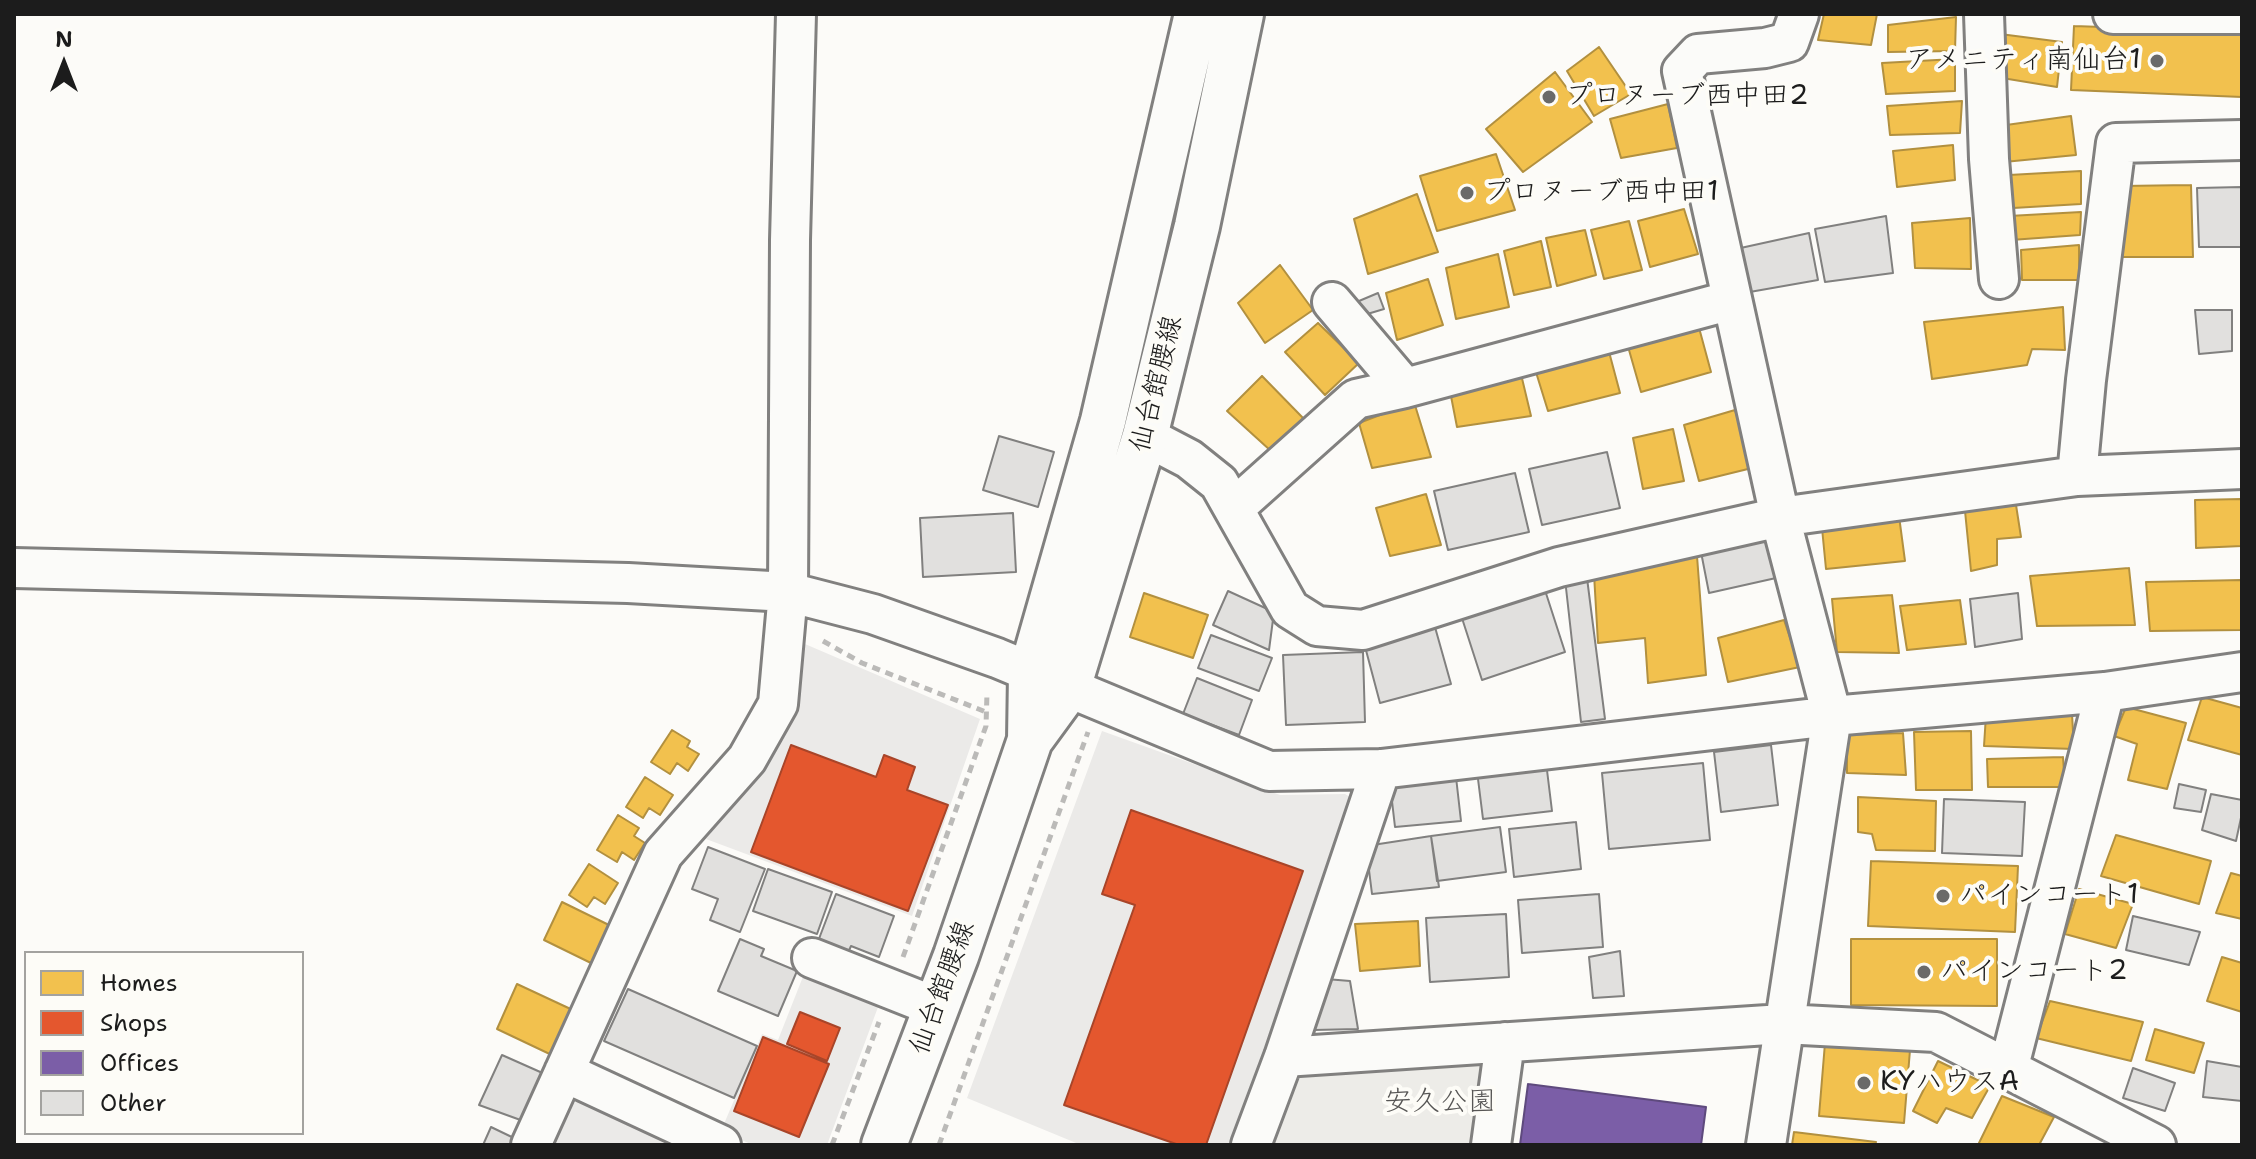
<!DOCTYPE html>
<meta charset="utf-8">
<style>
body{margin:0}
#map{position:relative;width:2256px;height:1159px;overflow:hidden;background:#fcfbf8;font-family:"Shantell Sans",sans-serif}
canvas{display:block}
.frame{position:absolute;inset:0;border:16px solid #1c1c1c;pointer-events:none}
.legend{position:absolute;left:24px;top:951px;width:280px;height:184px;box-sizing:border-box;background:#fdfcf7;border:2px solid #a3a29f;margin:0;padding:10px 14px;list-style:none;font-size:24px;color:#1c1c1c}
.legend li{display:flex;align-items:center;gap:16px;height:40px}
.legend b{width:40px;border:2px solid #a3a29f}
.north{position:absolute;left:24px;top:24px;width:80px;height:80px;-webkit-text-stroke:6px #fdfcf7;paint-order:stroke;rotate:0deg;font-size:22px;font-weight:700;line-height:32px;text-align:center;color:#1c1c1c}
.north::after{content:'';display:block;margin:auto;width:28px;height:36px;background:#1c1c1c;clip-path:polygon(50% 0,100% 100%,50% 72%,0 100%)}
</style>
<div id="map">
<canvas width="2256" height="1159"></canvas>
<div class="frame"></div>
<ul class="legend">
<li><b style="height:22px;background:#f2c14e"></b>Homes</li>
<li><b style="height:22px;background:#e4572e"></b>Shops</li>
<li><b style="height:22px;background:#7b5ea7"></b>Offices</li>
<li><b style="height:22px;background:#e1e0de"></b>Other</li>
</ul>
<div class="north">N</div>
</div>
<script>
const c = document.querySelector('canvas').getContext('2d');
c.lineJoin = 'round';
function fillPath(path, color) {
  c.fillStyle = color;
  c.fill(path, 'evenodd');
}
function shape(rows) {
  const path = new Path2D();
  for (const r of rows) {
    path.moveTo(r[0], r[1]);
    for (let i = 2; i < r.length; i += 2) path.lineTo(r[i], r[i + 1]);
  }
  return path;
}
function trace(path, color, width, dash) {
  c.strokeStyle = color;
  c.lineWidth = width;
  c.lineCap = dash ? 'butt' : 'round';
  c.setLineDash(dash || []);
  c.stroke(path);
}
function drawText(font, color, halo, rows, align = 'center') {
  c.font = font + ' "Shantell Sans","Klee One",sans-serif';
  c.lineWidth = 8;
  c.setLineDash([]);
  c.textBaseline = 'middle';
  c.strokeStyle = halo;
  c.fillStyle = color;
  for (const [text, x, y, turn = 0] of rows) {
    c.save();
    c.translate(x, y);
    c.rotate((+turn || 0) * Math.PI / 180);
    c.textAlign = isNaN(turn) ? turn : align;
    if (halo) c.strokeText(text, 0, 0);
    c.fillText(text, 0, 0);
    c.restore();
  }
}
const built = shape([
 [805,644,980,719,912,916,706,839,784,736],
 [1102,731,1280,795,1345,794,1357,801,1230,1145,1081,1145,967,1098],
 [806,969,881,999,827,1145,753,1145,721,1131,762,1034,778,1040],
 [586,1099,689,1145,551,1145,570,1104]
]);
const green = shape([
 [1478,1059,1488,1073,1477,1145,1266,1145,1291,1080,1302,1073]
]);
const homes = shape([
 [1824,14,1877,14,1871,45,1818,40,1824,14],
 [1956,17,1955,51,1888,52,1888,25,1956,17],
 [2074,26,2242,32,2242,97,2071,90,2074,26],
 [2000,34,2062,42,2057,87,1996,77,2000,34],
 [1599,47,1631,94,1594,116,1567,71,1599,47],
 [1955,59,1955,91,1886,94,1882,63,1955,59],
 [1555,72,1592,122,1523,172,1486,129,1555,72],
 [1962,101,1960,133,1890,135,1887,106,1962,101],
 [1668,104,1677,148,1621,158,1610,119,1668,104],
 [2071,116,2076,155,2004,162,1999,126,2071,116],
 [1953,145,1955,180,1897,187,1893,151,1953,145],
 [1496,154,1515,210,1437,231,1420,176,1496,154],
 [2081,171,2081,204,2013,208,2009,175,2081,171],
 [2191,185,2193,257,2119,257,2122,186,2191,185],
 [1417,194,1438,252,1368,274,1354,219,1417,194],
 [1684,209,1698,254,1650,267,1638,221,1684,209],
 [2081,212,2080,235,2011,240,2009,216,2081,212],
 [1970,218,1971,269,1915,268,1912,223,1970,218],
 [1629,221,1642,270,1604,279,1591,230,1629,221],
 [1585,230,1596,275,1557,286,1546,238,1585,230],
 [1541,241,1551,287,1514,295,1504,251,1541,241],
 [2079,245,2079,280,2022,280,2021,250,2079,245],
 [1498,254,1509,307,1456,319,1446,268,1498,254],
 [1280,265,1313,310,1265,343,1238,303,1280,265],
 [1428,279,1443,325,1397,340,1386,293,1428,279],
 [2063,307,2065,350,2032,349,2027,365,1932,379,1924,322,2063,307],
 [1318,323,1359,363,1325,395,1285,352,1318,323],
 [1698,324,1711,372,1641,392,1627,343,1698,324],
 [1608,348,1620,393,1548,411,1535,369,1608,348],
 [1520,370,1531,416,1457,427,1450,391,1520,370],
 [1262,376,1304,419,1271,451,1227,411,1262,376],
 [1414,402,1431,457,1372,468,1359,423,1414,402],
 [1735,410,1752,468,1699,481,1684,425,1735,410],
 [1673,429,1684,481,1643,489,1633,438,1673,429],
 [1426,494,1441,545,1390,556,1376,508,1426,494],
 [2242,499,2242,546,2196,548,2195,500,2242,499],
 [2016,505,2021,537,1997,539,1997,565,1971,571,1965,511,2016,505],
 [1899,516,1905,561,1826,569,1822,528,1899,516],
 [1697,556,1706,675,1648,683,1645,638,1598,643,1594,574,1697,556],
 [2129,568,2135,625,2037,626,2030,576,2129,568],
 [2242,580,2242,630,2150,631,2146,582,2242,580],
 [1144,593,1208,615,1193,658,1130,637,1144,593],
 [1892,595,1899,653,1837,652,1832,599,1892,595],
 [1960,600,1966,644,1907,650,1900,606,1960,600],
 [1784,620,1800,667,1728,682,1718,638,1784,620],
 [2202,697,2242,708,2242,755,2188,740,2202,697],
 [2126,707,2186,723,2167,789,2128,780,2137,744,2114,736,2126,707],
 [2072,714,2074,749,1984,746,1986,715,2072,714],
 [672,730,690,741,687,747,699,754,688,771,677,763,670,774,651,762,672,730],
 [1971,731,1972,790,1916,790,1914,732,1971,731],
 [1903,733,1906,775,1847,773,1847,735,1903,733],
 [2063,757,2065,787,1988,787,1987,759,2063,757],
 [645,777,673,795,660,815,649,808,643,818,626,807,645,777],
 [1858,797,1936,801,1935,851,1876,850,1872,834,1858,832,1858,797],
 [618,815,639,828,634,836,645,843,634,860,622,852,617,862,597,850,618,815],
 [2116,835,2211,861,2199,904,2101,876,2116,835],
 [1871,861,2018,866,2015,932,1868,926,1871,861],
 [589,864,618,883,605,904,594,897,587,907,569,895,589,864],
 [2231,873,2242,876,2242,919,2216,913,2231,873],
 [2079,889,2133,904,2116,948,2065,934,2079,889],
 [562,902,613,927,595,965,544,940,562,902],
 [1418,921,1420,966,1360,971,1355,924,1418,921],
 [1851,939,1997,939,1997,1006,1851,1005,1851,939],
 [2222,957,2242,963,2242,1012,2207,1001,2222,957],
 [517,984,577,1012,556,1057,497,1029,517,984],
 [2050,1001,2143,1022,2131,1061,2036,1038,2050,1001],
 [2155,1029,2204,1043,2194,1073,2146,1060,2155,1029],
 [1825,1043,1910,1050,1904,1123,1819,1116,1825,1043],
 [1938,1061,1990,1086,1972,1118,1946,1108,1937,1123,1913,1111,1938,1061],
 [2002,1096,2054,1117,2039,1145,1978,1145,2002,1096],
 [1794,1132,1876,1142,1875,1145,1792,1145,1794,1132]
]);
const shops = shape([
 [791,745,876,777,884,755,915,767,907,790,948,805,908,911,751,852,791,745],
 [1131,810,1303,871,1206,1145,1179,1145,1064,1105,1135,905,1102,894,1131,810],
 [800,1012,840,1028,827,1061,787,1044,800,1012],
 [763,1037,829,1064,799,1137,734,1111,763,1037]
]);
const offices = shape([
 [1528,1084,1706,1107,1701,1145,1520,1145,1528,1084]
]);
const building = shape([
 [2242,187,2242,247,2199,247,2197,188,2242,187],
 [1886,216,1893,273,1825,282,1815,229,1886,216],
 [1809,233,1818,280,1744,293,1736,249,1809,233],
 [1378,293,1384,309,1364,315,1359,301,1378,293],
 [2195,310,2232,310,2232,351,2199,354,2195,310],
 [999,436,1054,452,1038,507,983,490,999,436],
 [1607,452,1620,508,1542,525,1529,469,1607,452],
 [1515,473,1529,532,1448,550,1434,491,1515,473],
 [1013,513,1016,572,923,577,920,518,1013,513],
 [1765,541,1776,578,1709,593,1701,552,1765,541],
 [1587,578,1605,719,1581,722,1565,579,1587,578],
 [1543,584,1565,652,1482,680,1460,612,1543,584],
 [1228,591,1274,612,1269,650,1213,625,1228,591],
 [2018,593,2022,639,1975,647,1970,599,2018,593],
 [1433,620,1451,684,1380,703,1363,639,1433,620],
 [1211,635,1272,658,1259,691,1198,668,1211,635],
 [1363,652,1365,722,1286,725,1283,655,1363,652],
 [1197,678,1252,700,1239,735,1183,714,1197,678],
 [1771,745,1778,805,1721,812,1714,752,1771,745],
 [1546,762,1552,811,1483,819,1477,771,1546,762],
 [1703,763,1710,840,1609,849,1602,773,1703,763],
 [1456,777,1461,821,1395,827,1390,784,1456,777],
 [2179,784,2206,790,2201,812,2174,808,2179,784],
 [2211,794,2242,800,2242,813,2236,841,2202,830,2211,794],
 [1944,799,2025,802,2022,856,1942,853,1944,799],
 [1576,822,1581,869,1514,877,1509,829,1576,822],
 [1500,827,1506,872,1437,881,1431,836,1500,827],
 [1431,836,1439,887,1372,894,1366,846,1431,836],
 [708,847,765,869,740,932,710,920,718,899,692,889,708,847],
 [768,869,832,892,817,934,753,911,768,869],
 [836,894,894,916,879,957,851,946,847,955,817,944,836,894],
 [1599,894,1603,947,1522,953,1518,900,1599,894],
 [1506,914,1509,977,1430,982,1426,918,1506,914],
 [2133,916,2200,932,2189,965,2126,950,2133,916],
 [740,939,764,949,761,956,797,971,778,1016,718,991,740,939],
 [1620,951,1624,996,1593,998,1589,957,1620,951],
 [1314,978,1350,981,1358,1029,1314,1030,1314,978],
 [628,989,757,1046,734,1098,604,1041,628,989],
 [502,1055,547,1075,526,1122,479,1105,502,1055],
 [2207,1061,2242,1067,2242,1101,2203,1097,2207,1061],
 [2133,1068,2175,1083,2165,1111,2123,1098,2133,1068],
 [491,1127,518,1140,516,1145,483,1145,491,1127]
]);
const path = shape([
 [823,641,862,663,986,712],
 [903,957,986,726,987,693],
 [832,1145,879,1022],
 [939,1145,1088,732]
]);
const minor = shape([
 [1984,14,1989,159,1999,279],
 [2113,14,2242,14],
 [1332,302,1405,388],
 [1145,436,1189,459,1219,483,1290,609,1317,626,1363,630,1559,567,1780,517,2077,476,2242,469],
 [2077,476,2086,380,2116,143,2242,140],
 [1234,508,1356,399,1405,388,1732,300],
 [14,568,628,583,788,592,873,614,997,658,1269,771,1381,769,1832,716,2105,692,2242,672],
 [812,958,936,1007],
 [1284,1057,1783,1024,1936,1032,2156,1145],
 [2008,1070,2105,692],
 [564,1072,721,1145],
 [531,1145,663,854,747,759,778,704,788,592,790,240,796,14],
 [1251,1145,1284,1057,1381,769],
 [1491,1145,1505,1042],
 [1766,1145,1832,716,1780,517,1682,71,1698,54,1765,48,1789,42,1799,14]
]);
const major = shape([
 [1030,740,1031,673,1103,421,1197,14],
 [884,1145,956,956,1030,740,1068,688,1145,436,1197,226,1241,14]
]);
const markers = [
 [2157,61,8,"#6a6a69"],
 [1549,97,8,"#6a6a69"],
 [1467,193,8,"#6a6a69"],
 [1943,896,8,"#6a6a69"],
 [1924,972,8,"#6a6a69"],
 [1864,1083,8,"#6a6a69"]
];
const poiNames = [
 ["アメニティ南仙台1",2141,61,"right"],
 ["プロヌーブ西中田2",1565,97],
 ["プロヌーブ西中田1",1483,193],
 ["パインコート1",1959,896],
 ["パインコート2",1940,972],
 ["KYハウスA",1880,1083]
];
const streetNames = [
 ["仙台館腰線",1157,384,-76],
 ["仙台館腰線",943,988,-70]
];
const parkNames = [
 ["安久公園",1440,1103]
];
fillPath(built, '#ebeae8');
fillPath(green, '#edece8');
fillPath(homes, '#f2c14e');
trace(homes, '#b2903f', 2);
fillPath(shops, '#e4572e');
trace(shops, '#a84529', 2);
fillPath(offices, '#7b5ea7');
trace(offices, '#5e4a7d', 2);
fillPath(building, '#e1e0de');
trace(building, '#81807f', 2);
trace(minor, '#81807f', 44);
trace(major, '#81807f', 50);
trace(path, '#bbbab8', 5, [8, 6]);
trace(minor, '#fbfbf9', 38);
trace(major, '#fbfbf9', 44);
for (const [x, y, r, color] of markers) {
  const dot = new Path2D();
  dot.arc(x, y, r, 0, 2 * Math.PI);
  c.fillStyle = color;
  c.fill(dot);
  trace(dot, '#fdfcf7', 3);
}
drawText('28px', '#1c1c1c', '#fdfcf7', poiNames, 'left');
drawText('28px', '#1c1c1c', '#fdfcf7', streetNames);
drawText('28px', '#575655', '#fdfcf7', parkNames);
</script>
